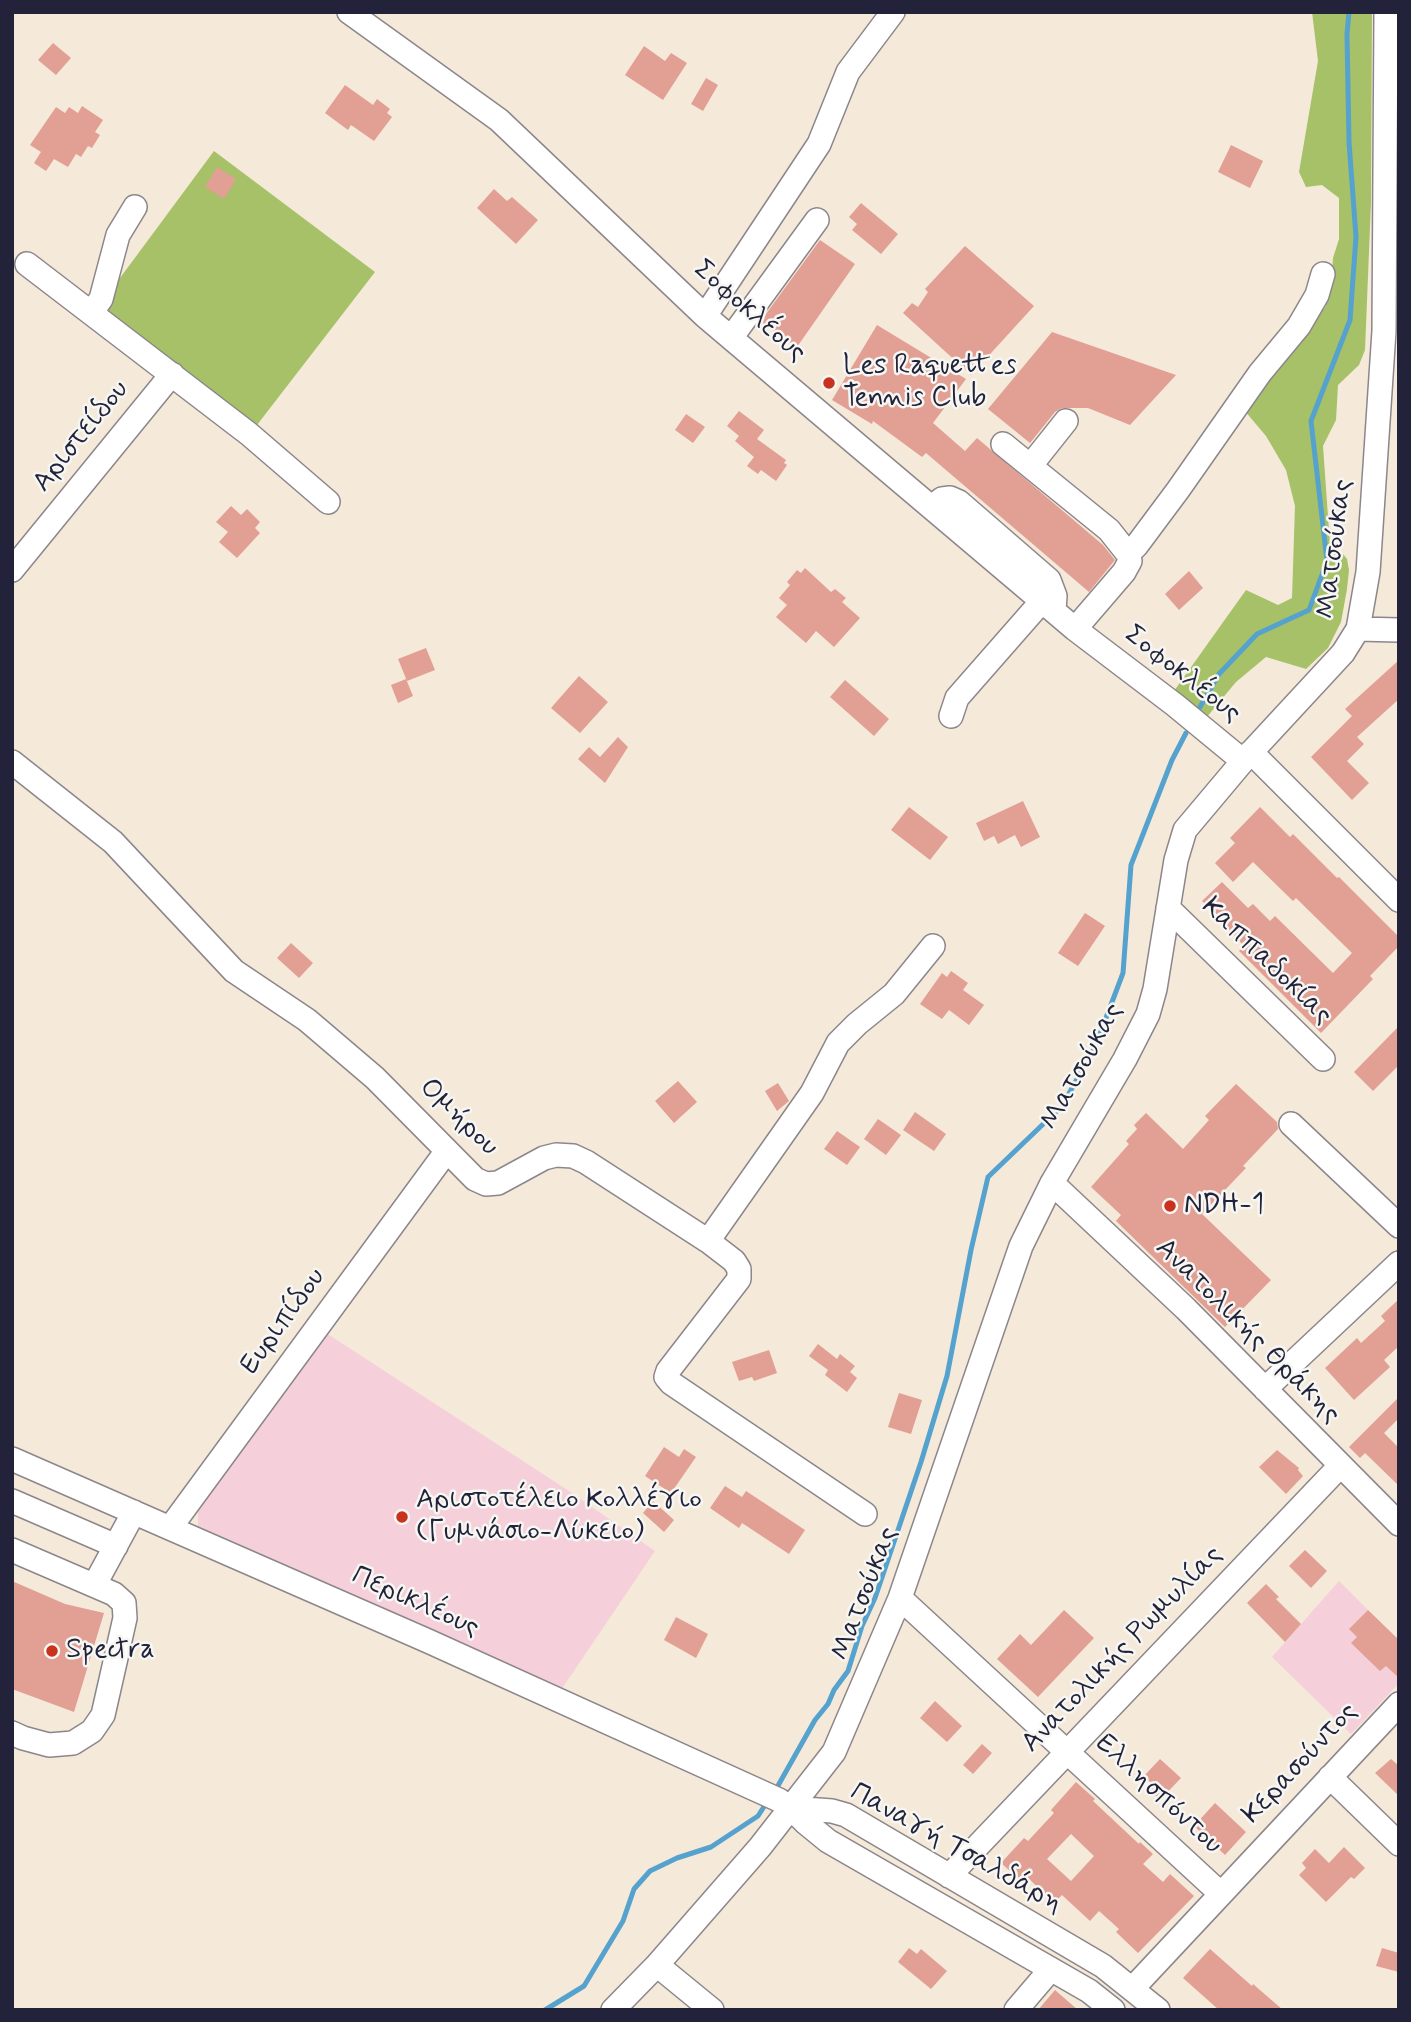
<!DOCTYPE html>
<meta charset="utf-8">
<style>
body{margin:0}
#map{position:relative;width:1411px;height:2022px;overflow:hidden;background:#f5e9da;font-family:Mynerve,sans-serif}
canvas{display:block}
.frame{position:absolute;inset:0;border:14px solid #22223b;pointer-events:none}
</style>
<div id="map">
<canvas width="1411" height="2022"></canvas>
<div class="frame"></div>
</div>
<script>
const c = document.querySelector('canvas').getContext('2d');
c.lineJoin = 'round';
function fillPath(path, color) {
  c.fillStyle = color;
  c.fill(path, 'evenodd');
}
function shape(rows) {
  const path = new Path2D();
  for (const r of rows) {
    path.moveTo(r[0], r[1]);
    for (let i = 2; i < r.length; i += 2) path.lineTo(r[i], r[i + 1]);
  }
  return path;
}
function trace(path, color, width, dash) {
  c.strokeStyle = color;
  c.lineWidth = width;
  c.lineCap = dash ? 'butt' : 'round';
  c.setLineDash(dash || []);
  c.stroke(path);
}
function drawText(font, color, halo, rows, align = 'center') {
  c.font = font + ' Mynerve,sans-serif';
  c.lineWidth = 5;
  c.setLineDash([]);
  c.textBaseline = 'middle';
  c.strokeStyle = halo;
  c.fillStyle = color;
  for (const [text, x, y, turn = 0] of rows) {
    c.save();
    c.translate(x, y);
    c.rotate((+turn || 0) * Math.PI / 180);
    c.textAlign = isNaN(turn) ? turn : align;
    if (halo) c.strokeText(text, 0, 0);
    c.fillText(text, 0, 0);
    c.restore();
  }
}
const built = shape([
 [323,1331,566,1489,655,1551,561,1690,198,1528,198,1507],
 [1339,1581,1399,1641,1399,1683,1351,1734,1272,1657]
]);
const green = shape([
 [1312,12,1372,12,1371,202,1365,350,1359,365,1338,385,1336,420,1323,446,1330,545,1343,554,1347,559,1349,570,1347,589,1341,622,1328,648,1306,669,1266,657,1236,682,1206,718,1174,691,1246,590,1278,605,1292,598,1295,506,1286,470,1266,436,1244,410,1313,313,1325,308,1331,286,1333,258,1339,239,1339,198,1322,185,1306,187,1299,172,1318,61],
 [214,151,375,272,257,425,100,305]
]);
const stream = shape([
 [1200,707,1219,674,1257,634,1309,610,1327,561,1311,421,1350,320,1356,237,1349,142,1347,34,1349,12],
 [775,1791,815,1720,828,1704,834,1690,848,1671,862,1626,875,1598,921,1462,947,1376,971,1250,988,1177,1062,1106,1095,1047,1123,973,1131,865,1172,760,1186,733],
 [545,2010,584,1986,623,1921,634,1889,650,1871,677,1858,711,1847,758,1816,767,1802]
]);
const building = shape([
 [53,43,71,58,56,75,38,60],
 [644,46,665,61,671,53,687,63,663,100,625,75],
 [706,78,718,85,703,111,691,104],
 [345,85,373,105,377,99,390,109,387,113,392,117,374,141,351,125,348,130,325,113],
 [82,106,103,120,95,132,100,135,92,148,88,146,81,157,76,154,68,167,54,159,46,171,34,163,41,152,30,145,56,107,65,113,69,107,78,113],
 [1231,145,1263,161,1250,188,1218,172],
 [217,167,236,179,224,199,205,187],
 [494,189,507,201,512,197,538,220,516,244,477,208],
 [861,203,898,234,881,254,852,230,857,224,849,217],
 [820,240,855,264,797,347,760,322],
 [965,246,1034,306,971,375,903,313,912,303,918,307,928,292,925,289],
 [877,325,966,379,933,423,965,451,977,438,1103,545,1115,560,1089,592,926,453,922,457,873,421,872,424,832,400],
 [1052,332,1176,375,1130,425,1088,408,1062,408,1055,412,1030,443,988,409],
 [739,411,764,430,757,439,786,460,784,463,787,465,776,481,761,470,758,474,747,466,754,457,735,441,739,436,727,426],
 [686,414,705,427,693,443,675,430],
 [231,506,241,515,247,509,260,522,255,528,260,533,237,558,219,542,228,532,216,522],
 [805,568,831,592,835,589,846,598,842,602,860,618,834,647,816,631,806,643,776,617,787,605,779,598,790,585,787,582,797,570,801,573],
 [1189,571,1203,588,1179,610,1165,594],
 [426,648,435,670,407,681,398,659],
 [1399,660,1399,699,1357,737,1364,744,1347,761,1369,783,1352,800,1311,757,1352,716,1345,709],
 [579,676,608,702,580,733,551,708],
 [406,679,413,696,398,703,391,685],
 [845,680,889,719,874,736,830,697],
 [618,737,628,747,605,783,578,759,589,747,600,757],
 [1023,801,1040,837,1021,847,1015,835,998,844,994,836,984,841,976,823],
 [909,807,948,837,930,860,891,830],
 [1260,807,1290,837,1293,834,1337,878,1339,877,1399,937,1399,946,1370,976,1373,979,1321,1033,1239,951,1244,946,1202,901,1222,882,1248,908,1253,904,1270,921,1275,916,1333,973,1352,953,1296,898,1293,901,1253,862,1233,882,1215,863,1235,843,1230,838],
 [1085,913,1105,926,1078,966,1058,953],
 [291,943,313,963,299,978,277,958],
 [951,971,968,983,963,990,984,1005,969,1025,949,1010,942,1019,920,1004,942,973,947,977],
 [1399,1026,1399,1065,1373,1091,1354,1072],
 [678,1081,697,1102,674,1123,655,1101],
 [778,1083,789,1101,777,1111,765,1091],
 [1236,1084,1277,1122,1278,1129,1243,1166,1246,1168,1202,1214,1271,1280,1225,1327,1116,1221,1121,1215,1091,1187,1129,1144,1126,1141,1137,1129,1134,1125,1146,1113,1183,1149,1209,1120,1205,1116],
 [915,1112,946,1134,934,1151,903,1130],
 [878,1119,901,1135,886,1155,864,1139],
 [837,1131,860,1147,847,1165,824,1149],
 [1399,1299,1399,1346,1384,1360,1390,1367,1354,1400,1325,1368,1357,1338,1361,1343,1385,1321,1381,1316],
 [818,1344,837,1359,840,1354,855,1366,850,1372,857,1378,847,1392,825,1375,828,1370,809,1356],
 [769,1350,777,1373,754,1381,752,1377,739,1381,732,1362],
 [899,1393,922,1400,911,1434,888,1427],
 [1399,1397,1399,1418,1384,1433,1399,1448,1399,1486,1365,1453,1360,1458,1349,1447],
 [664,1447,679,1457,684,1449,696,1457,671,1493,645,1476],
 [1277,1450,1299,1468,1298,1470,1303,1476,1286,1494,1259,1467],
 [725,1486,742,1497,746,1491,805,1530,789,1554,742,1523,739,1528,710,1508],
 [653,1501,674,1520,664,1532,643,1513],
 [1305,1550,1327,1571,1311,1588,1289,1566],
 [12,1581,65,1604,104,1613,74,1712,12,1689],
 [1266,1584,1279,1597,1276,1599,1301,1624,1285,1642,1247,1603],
 [1064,1610,1094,1638,1038,1697,997,1659,1020,1634,1031,1645],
 [1368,1610,1399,1640,1399,1678,1386,1666,1380,1671,1351,1643,1357,1637,1349,1629],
 [676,1617,708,1634,696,1658,664,1640],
 [935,1701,962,1726,947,1742,920,1718],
 [982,1744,992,1753,973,1774,963,1765],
 [1160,1759,1181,1778,1160,1800,1148,1788,1152,1784,1144,1776],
 [1391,1759,1399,1766,1399,1796,1375,1773],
 [1076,1782,1095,1799,1093,1801,1139,1844,1140,1842,1153,1854,1143,1864,1163,1882,1170,1874,1194,1896,1138,1953,1116,1932,1119,1929,1099,1911,1090,1921,1062,1895,1054,1903,1025,1875,1020,1880,1001,1863,1024,1838,1028,1841,1054,1813,1051,1810],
 [1071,1834,1094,1856,1071,1881,1047,1859],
 [1215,1803,1246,1832,1225,1855,1194,1826],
 [1344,1847,1365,1868,1354,1879,1351,1877,1326,1902,1299,1875,1306,1868,1302,1863,1315,1849,1329,1863],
 [909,1948,917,1954,921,1949,947,1971,931,1989,898,1962],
 [1382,1948,1399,1953,1399,1972,1376,1966],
 [1210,1949,1252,1986,1253,1984,1283,2010,1219,2010,1183,1978],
 [1055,1990,1078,2010,1038,2010]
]);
const minor = shape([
 [349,12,499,120,705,316,1075,629,1175,705,1243,761],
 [27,264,249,434,328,502],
 [91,313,101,299,118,235,135,207],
 [705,316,819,144,848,72,893,12],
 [731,338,817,220],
 [1003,444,1109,530,1128,554,1130,561,1124,572,1075,629],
 [1031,465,1066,421],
 [932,507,942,499,950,498,959,502,1049,580,1055,596,1054,611],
 [1128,554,1137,545,1178,490,1260,373,1299,326,1317,295,1323,274],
 [12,570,172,374],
 [1358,629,1399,630],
 [951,716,957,698,1042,601],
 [1251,752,1399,900],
 [12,762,113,842,234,971,307,1020,375,1078,475,1179,486,1184,498,1183,544,1158,556,1155,573,1156,586,1162,708,1241,734,1261,739,1269,739,1279,668,1371,666,1377,671,1383,865,1514],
 [1168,908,1323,1059],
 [1291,1124,1399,1226],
 [1052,1183,1186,1309,1399,1524],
 [708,1241,812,1093,838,1043,857,1024,894,994,933,946],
 [1265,1389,1399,1263],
 [12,1459,428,1641,779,1800,791,1808,806,1823,828,1841,1089,1991,1113,2010],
 [12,1501,116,1546],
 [170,1528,446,1152],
 [12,1550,114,1594,124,1603,125,1618,103,1715,92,1731,73,1743,49,1745,23,1738,12,1733],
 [95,1584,134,1512],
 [900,1598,1220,1893],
 [1330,1777,1399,1844],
 [791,1808,832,1811,846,1815,1103,1966,1158,2010],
 [949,1876,1340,1466],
 [657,1965,712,2010],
 [1133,1988,1399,1704],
 [613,2010,657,1965,760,1847,834,1752,900,1598,1021,1246,1052,1183,1125,1059,1148,1014,1155,989,1176,860,1185,830,1243,761,1343,653,1358,629,1368,572,1384,331,1386,12],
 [1016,2010,1051,1969]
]);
const markers = [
 [829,383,7,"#c8321e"],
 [1170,1206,7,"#c8321e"],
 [402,1517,7,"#c8321e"],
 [52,1651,7,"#c8321e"]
];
const streetNames = [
 ["Σοφοκλέους",749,312,41],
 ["Αριστείδου",82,437,-51],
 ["Ματσούκας",1336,549,-83],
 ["Σοφοκλέους",1182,675,38],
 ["Καππαδοκίας",1266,962,44],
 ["Ματσούκας",1083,1067,-61],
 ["Ομήρου",458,1118,44],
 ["Ευριπίδου",284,1322,-54],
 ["Ανατολικής Θράκης",1247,1332,45],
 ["Ματσούκας",866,1594,-69],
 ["Περικλέους",415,1603,24],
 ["Ανατολικής Ρωμυλίας",1123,1650,-46],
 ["Κερασούντος",1301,1764,-47],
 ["Ελλησπόντου",1158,1795,43],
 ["Παναγή Τσαλδάρη",956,1849,29]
];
const poiNames = [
 ["Les Raquettes",843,367],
 ["Tennis Club",843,399],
 ["NDH-1",1184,1206],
 ["Αριστοτέλειο Κολλέγιο",416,1501],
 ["(Γυμνάσιο-Λύκειο)",416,1533],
 ["Spectra",66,1651]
];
fillPath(built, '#f5cfda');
fillPath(green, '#a6c167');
trace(stream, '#55a2ce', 5);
fillPath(building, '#e29f94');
trace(minor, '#8c868a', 26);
trace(minor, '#fff', 23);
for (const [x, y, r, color] of markers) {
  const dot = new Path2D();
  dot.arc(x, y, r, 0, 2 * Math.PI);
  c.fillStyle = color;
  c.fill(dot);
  trace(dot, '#f6f6f2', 2.5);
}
drawText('28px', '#22223b', '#f6f6f2', streetNames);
drawText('28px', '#22223b', '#f6f6f2', poiNames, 'left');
</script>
